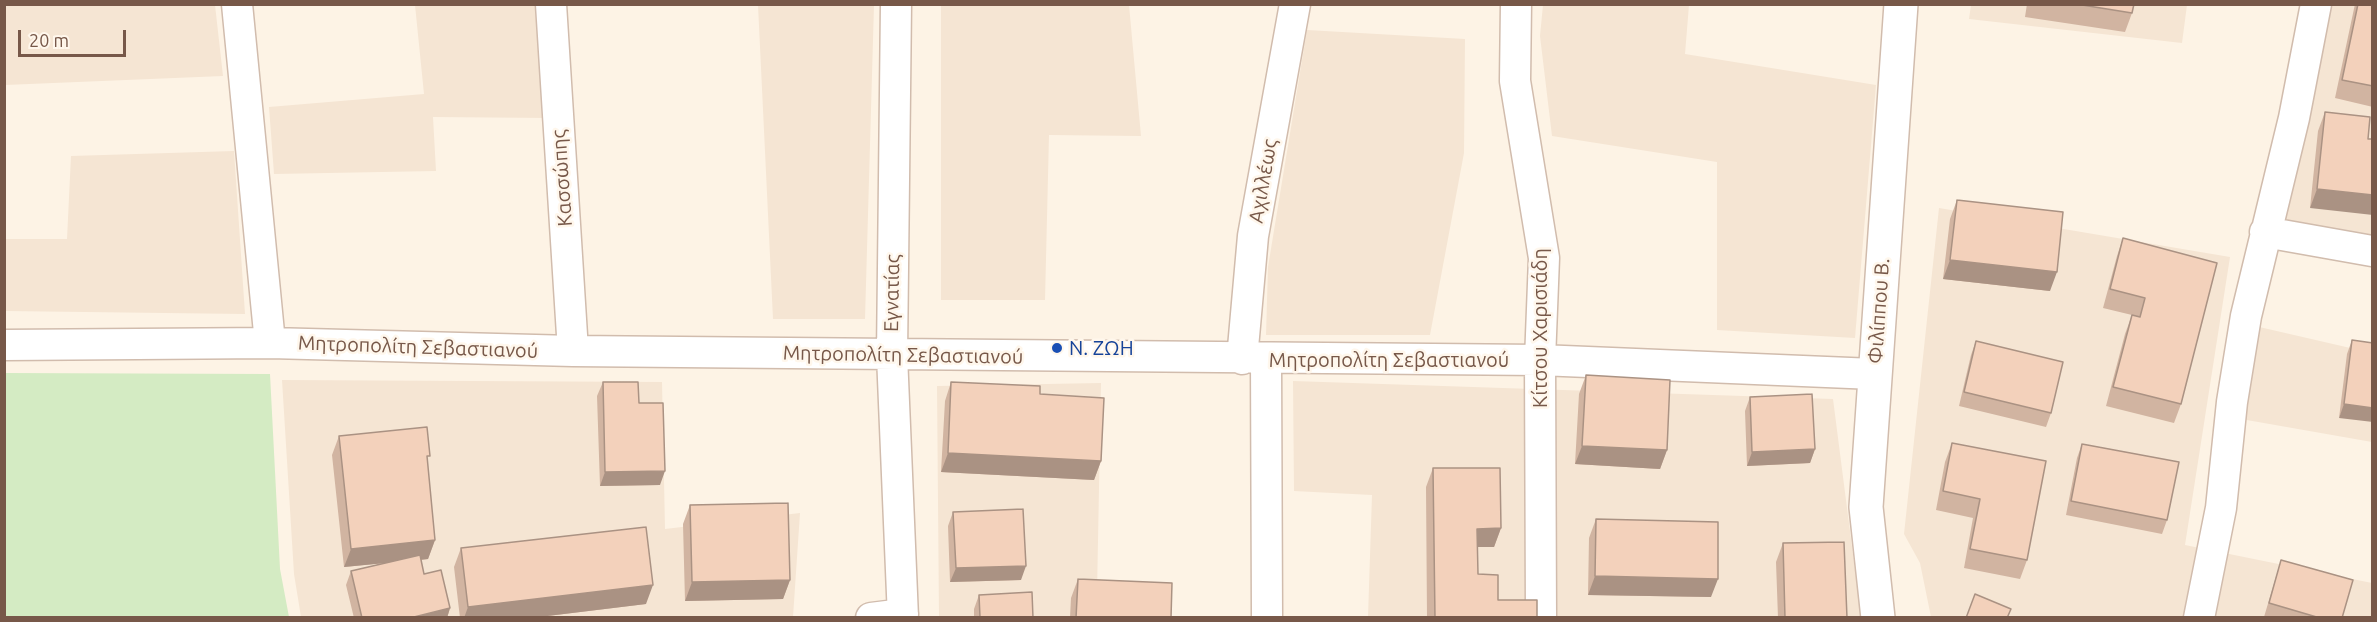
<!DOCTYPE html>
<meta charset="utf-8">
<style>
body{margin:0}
#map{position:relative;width:2377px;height:622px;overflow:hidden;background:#fdf3e5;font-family:Ubuntu,sans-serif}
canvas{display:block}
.frame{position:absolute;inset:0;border:6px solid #775849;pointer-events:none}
.scale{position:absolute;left:18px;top:30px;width:108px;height:27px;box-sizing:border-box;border:3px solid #775849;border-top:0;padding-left:8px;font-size:18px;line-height:21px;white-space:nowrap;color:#775849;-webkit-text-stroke:4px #fff7ec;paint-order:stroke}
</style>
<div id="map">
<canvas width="2377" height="622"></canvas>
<div class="frame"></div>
<div class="scale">20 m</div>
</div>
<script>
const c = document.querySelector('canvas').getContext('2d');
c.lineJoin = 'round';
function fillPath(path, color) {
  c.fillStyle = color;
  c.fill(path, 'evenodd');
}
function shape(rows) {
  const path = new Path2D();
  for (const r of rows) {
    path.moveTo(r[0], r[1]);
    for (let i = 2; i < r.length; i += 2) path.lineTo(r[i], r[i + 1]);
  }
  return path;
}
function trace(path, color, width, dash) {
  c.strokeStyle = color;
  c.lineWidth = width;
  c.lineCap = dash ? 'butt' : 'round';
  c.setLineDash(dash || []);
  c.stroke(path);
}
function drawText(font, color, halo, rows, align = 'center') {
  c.font = font + ' Ubuntu,sans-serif';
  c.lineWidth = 5;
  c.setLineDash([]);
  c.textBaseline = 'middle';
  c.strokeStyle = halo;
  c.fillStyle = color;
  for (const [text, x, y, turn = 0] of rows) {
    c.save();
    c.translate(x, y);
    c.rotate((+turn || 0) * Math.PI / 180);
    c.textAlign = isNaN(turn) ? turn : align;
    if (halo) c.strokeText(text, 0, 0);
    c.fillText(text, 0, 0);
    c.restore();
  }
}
const residential = shape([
 [4,5,215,5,223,76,5,85],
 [415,5,542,5,549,118,433,117,436,171,274,174,269,107,424,94],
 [758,5,874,5,865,319,773,319],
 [941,5,1129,5,1141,136,1049,135,1045,300,941,300],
 [1543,5,1689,5,1685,54,1876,85,1855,338,1717,330,1717,162,1552,136,1540,36],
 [1971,5,2187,5,2182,43,1969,19],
 [2330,5,2372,5,2372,240,2284,226],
 [1307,30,1465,39,1464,153,1430,335,1266,335,1268,267],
 [234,151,245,314,5,311,5,239,67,239,71,156],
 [1939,208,2230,257,2185,545,2372,583,2372,617,1931,617,1920,563,1904,534],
 [2255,326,2372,353,2372,442,2241,419],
 [282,380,662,382,665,529,800,513,793,617,301,617,294,574],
 [1293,381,1833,399,1861,617,1368,617,1372,495,1294,491],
 [1101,383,1097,593,1168,617,939,617,937,386]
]);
const green = shape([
 [5,373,270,374,280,569,289,617,5,617]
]);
const minor = shape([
 [237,4,270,343],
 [551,4,573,351],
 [896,4,892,355,903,618],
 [1516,4,1515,81,1544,258,1540,360,1541,618],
 [2265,232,2372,251],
 [4,345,270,343,573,351,1540,360,1874,374],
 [1242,359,1253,236,1295,4],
 [1266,359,1267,618],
 [871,618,903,614],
 [2199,618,2221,508,2232,402,2246,316,2294,118,2316,4]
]);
const tertiary = shape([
 [1878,618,1866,507,1901,4]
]);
const wall = shape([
 [2027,4,2134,4,2132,13,2125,32,2025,17],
 [2355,4,2373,4,2373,107,2335,98],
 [2325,112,2368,139,2310,208,2318,131],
 [1957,200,2050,291,1943,279,1950,219],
 [2123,238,2181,404,2174,423,2106,406,2125,334,2132,315,2103,308,2117,256],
 [2352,340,2373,343,2339,418,2347,354],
 [1976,341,2051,413,2046,427,1959,406,1971,355],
 [1586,375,1667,450,1660,469,1575,464,1579,394],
 [603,382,639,403,660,485,600,486,597,396],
 [951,382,1040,394,1101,461,1094,480,941,472,945,401],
 [1750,397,1815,449,1810,463,1747,466,1745,411],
 [339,436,427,464,435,540,428,559,421,560,424,574,450,608,447,618,354,618,346,585,351,571,384,563,344,567,332,455],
 [1952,443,2027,560,2020,579,1964,568,1973,518,1936,510,1945,462],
 [2082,444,2167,520,2162,534,2066,515,2077,458],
 [1433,468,1501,528,1494,547,1477,547,1478,574,1498,600,1537,618,1427,618,1426,487],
 [690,505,790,580,783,599,685,601,683,524],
 [953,512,1021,580,950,582,948,526],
 [1596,519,1711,597,1588,595,1589,538],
 [1783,543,1847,618,1778,618,1776,562],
 [461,548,646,604,531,618,460,618,454,567],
 [2281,560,2342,618,2264,617],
 [1078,579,1171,618,1070,618,1071,598],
 [979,595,1033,618,974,618,974,609]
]);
const shadedWall = shape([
 [2317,189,2373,195,2373,215,2310,208],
 [1950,260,2057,272,2050,291,1943,279],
 [2344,404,2373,408,2373,422,2339,418],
 [1582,446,1667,450,1660,469,1575,464],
 [1815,449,1810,463,1747,466,1752,452],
 [948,453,1101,461,1094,480,941,472],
 [665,471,660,485,600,486,605,472],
 [1501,528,1494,547,1470,547,1477,529],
 [435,540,428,559,344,567,351,549],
 [1026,566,1021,580,950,582,956,568],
 [1595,576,1718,579,1711,597,1588,595],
 [790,580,783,599,685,601,692,582],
 [653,585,646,604,531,618,464,618,468,607],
 [450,608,447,618,410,618]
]);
const building = shape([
 [2076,4,2134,4,2132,13,2076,4],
 [2358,4,2373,4,2373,86,2342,80,2358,4],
 [2325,112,2370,117,2368,139,2373,139,2373,195,2317,189,2325,112],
 [1957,200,2063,212,2057,272,1950,260,1957,200],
 [2123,238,2217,263,2181,404,2113,387,2132,315,2140,317,2145,298,2110,289,2123,238],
 [2352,340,2373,343,2373,408,2344,404,2352,340],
 [1976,341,2063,362,2051,413,1964,392,1976,341],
 [1586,375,1670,380,1667,450,1582,446,1586,375],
 [603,382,638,382,639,403,663,403,665,471,605,472,603,382],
 [951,382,1040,386,1040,394,1104,398,1101,461,948,453,951,382],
 [1812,394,1815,449,1752,452,1750,397,1812,394],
 [427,427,430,456,427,456,435,540,351,549,339,436,427,427],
 [1952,443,2046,461,2027,560,1970,549,1980,499,1943,491,1952,443],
 [2082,444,2179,462,2167,520,2071,501,2082,444],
 [1433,468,1500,468,1501,528,1477,529,1478,574,1498,575,1498,600,1537,600,1537,618,1435,618,1433,468],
 [788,503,790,580,692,582,690,505,788,503],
 [1023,509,1026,566,956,568,953,512,1023,509],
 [1596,519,1718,522,1718,579,1595,576,1596,519],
 [646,527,653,585,468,607,461,548,646,527],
 [1844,542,1847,618,1785,618,1783,543,1844,542],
 [420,555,424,574,441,570,450,608,410,618,362,618,351,571,420,555],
 [2281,560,2353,580,2342,618,2320,618,2269,603,2281,560],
 [1078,579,1172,583,1171,618,1076,618,1078,579],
 [1032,592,1033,618,975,618,980,617,979,595,1032,592],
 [1975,594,2011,609,2007,618,1966,618,1975,594]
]);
const markers = [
 [1057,348,6,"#1a4fb4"]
];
const streetNames = [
 ["Κασσώπης",562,178,-94],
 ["Αχιλλέως",1263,181,-80],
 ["Εγνατίας",892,293,-89],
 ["Φιλίππου Β.",1879,311,-86],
 ["Κίτσου Χαρισιάδη",1540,328,-90],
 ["Μητροπολίτη Σεβαστιανού",418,347,2],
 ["Μητροπολίτη Σεβαστιανού",903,355,1],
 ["Μητροπολίτη Σεβαστιανού",1389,360]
];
const transitNames = [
 ["Ν. ΖΩΗ",1069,348]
];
fillPath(residential, '#f5e5d3');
fillPath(green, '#d4ebc3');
trace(minor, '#d1bcad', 33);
trace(tertiary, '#d1bcad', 36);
trace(minor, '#fff', 30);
trace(tertiary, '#fff', 33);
fillPath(wall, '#d1b4a1');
fillPath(shadedWall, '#aa9283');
fillPath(building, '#f3d1bb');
trace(building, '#aa9283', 1.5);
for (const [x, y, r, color] of markers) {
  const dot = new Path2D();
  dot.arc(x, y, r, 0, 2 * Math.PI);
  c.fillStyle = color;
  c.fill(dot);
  trace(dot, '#fff7ec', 2);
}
drawText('20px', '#775849', '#fff7ec', streetNames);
drawText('20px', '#164399', '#fff7ec', transitNames, 'left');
</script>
